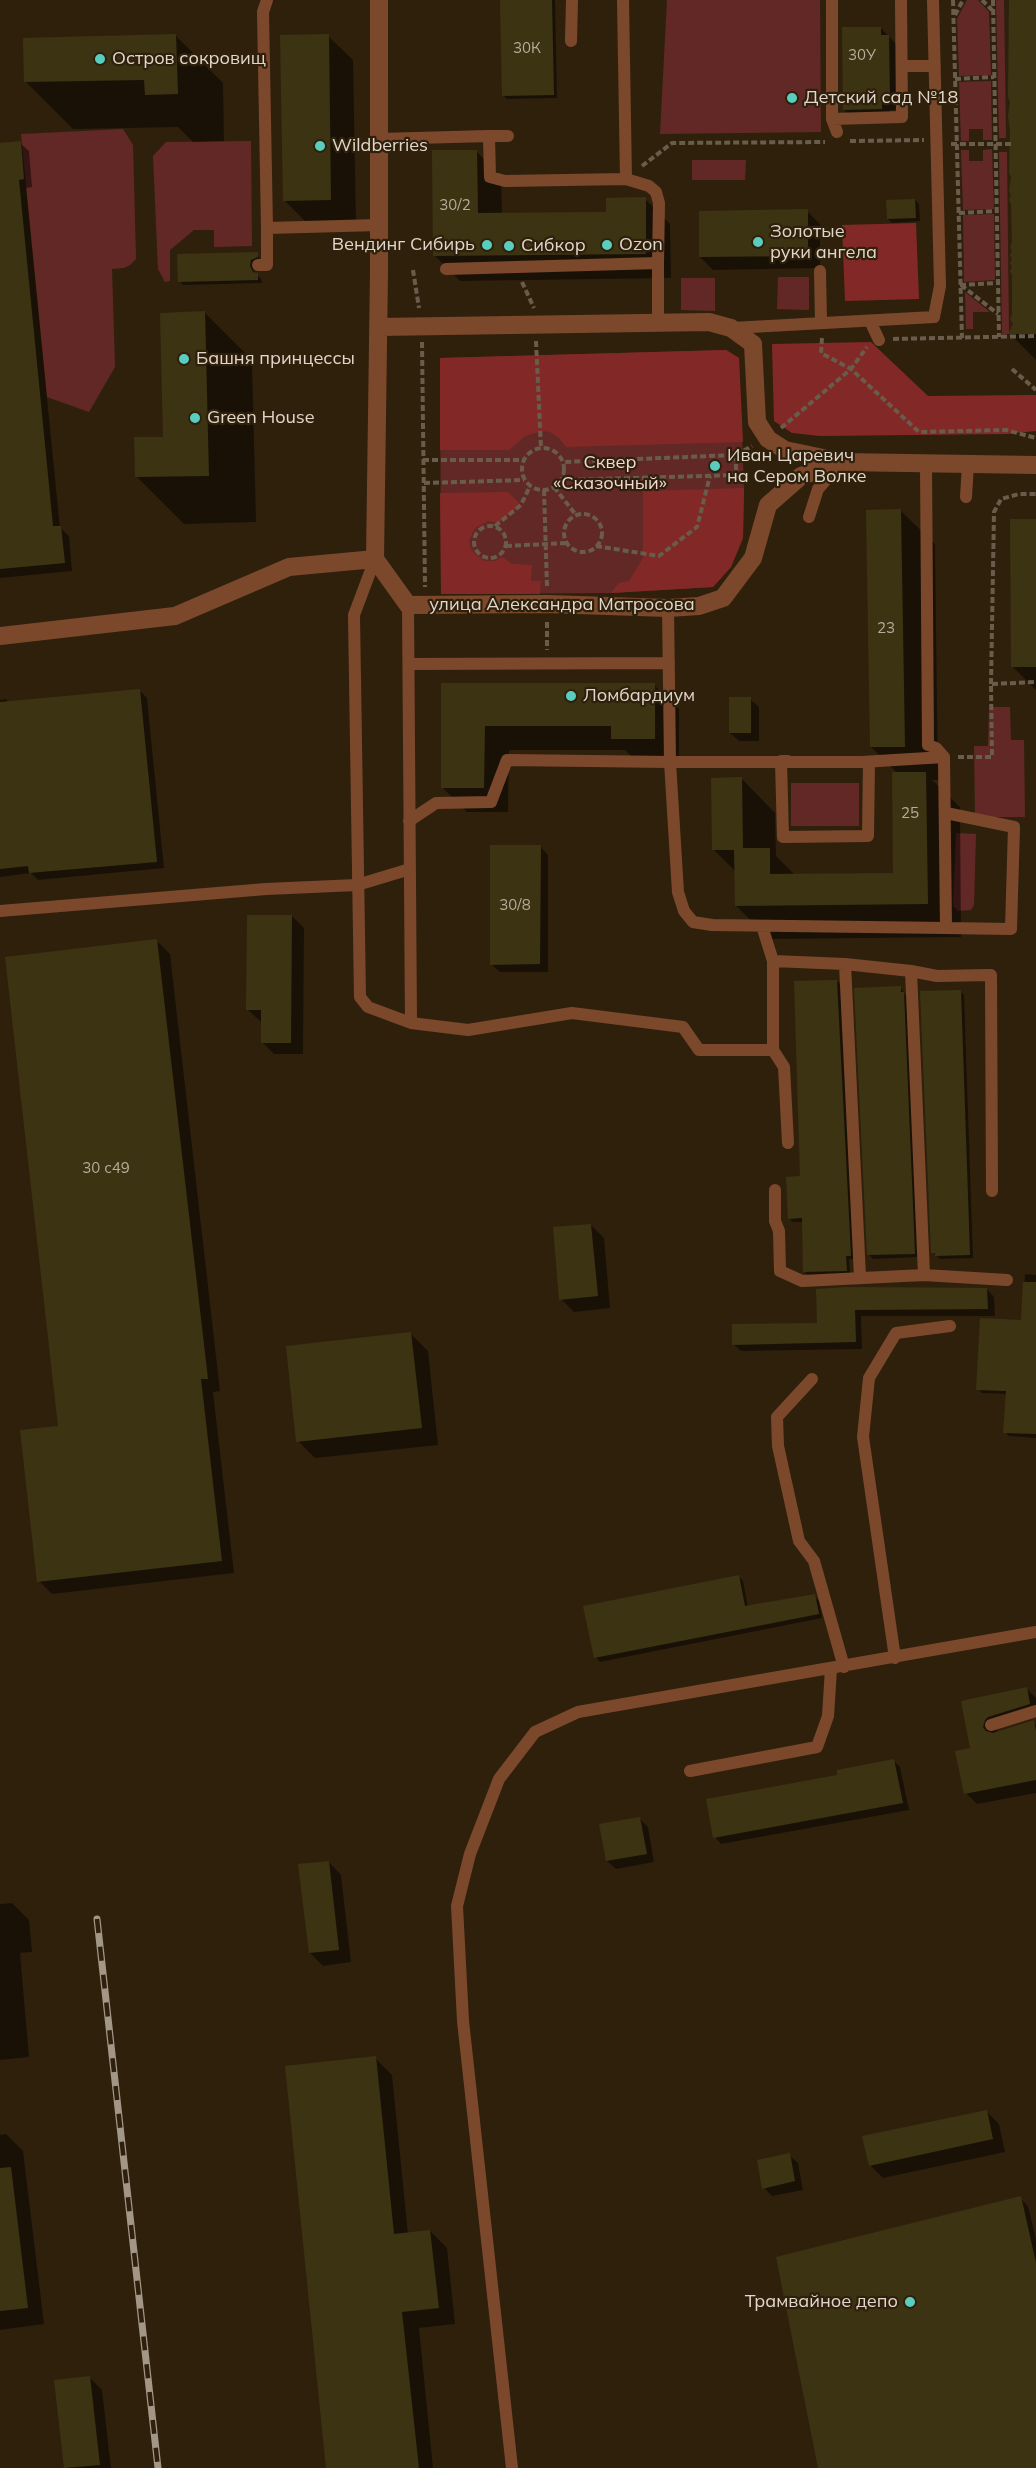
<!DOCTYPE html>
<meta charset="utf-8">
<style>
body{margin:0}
canvas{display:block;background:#2f200c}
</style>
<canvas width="1036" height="2468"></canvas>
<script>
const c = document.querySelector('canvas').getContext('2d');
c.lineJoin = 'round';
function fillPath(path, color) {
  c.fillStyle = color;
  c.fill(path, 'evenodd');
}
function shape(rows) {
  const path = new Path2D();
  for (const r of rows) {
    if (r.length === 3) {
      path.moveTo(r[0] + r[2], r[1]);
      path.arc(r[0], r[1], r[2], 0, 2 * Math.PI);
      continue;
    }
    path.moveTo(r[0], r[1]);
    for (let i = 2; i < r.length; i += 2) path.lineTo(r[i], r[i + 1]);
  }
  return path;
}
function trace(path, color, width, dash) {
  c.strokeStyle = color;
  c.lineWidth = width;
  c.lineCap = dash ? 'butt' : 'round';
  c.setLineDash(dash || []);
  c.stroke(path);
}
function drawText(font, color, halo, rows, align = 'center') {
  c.font = font + ' Mulish,sans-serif';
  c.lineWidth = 4.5;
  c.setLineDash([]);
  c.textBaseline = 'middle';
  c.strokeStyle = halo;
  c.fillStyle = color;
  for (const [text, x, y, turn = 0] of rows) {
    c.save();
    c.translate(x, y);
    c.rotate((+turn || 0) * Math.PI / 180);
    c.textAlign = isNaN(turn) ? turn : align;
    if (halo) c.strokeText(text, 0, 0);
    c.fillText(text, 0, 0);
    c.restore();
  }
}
const green = shape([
 [667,0,820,0,821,132,660,134],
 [967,0,978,0,989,12,991,75,959,76,957,19],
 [996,0,1004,0,1006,138,999,138],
 [991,81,992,140,983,140,983,129,969,129,969,141,961,141,959,82],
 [123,129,133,145,136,259,130,265,124,268,112,269,115,367,89,412,47,397,21,134],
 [251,141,252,246,214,247,214,230,194,230,170,250,170,281,165,282,158,269,153,156,166,142],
 [992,149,994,209,963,210,961,150,969,150,969,161,983,161,983,150],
 [999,152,1007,152,1009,334,1002,334],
 [692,160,746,160,745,180,692,180],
 [994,214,995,280,964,282,963,215],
 [778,277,809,277,809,310,777,309],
 [681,278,715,278,715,311,681,310],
 [965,292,990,312,973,312,973,329,966,329],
 [726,350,739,358,744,488,743,538,731,567,713,587,611,593,441,594,440,358],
 [989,707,1010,707,1011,740,1024,740,1025,817,975,817,974,746,988,746],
 [791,783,859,783,859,826,791,826],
 [956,833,976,834,974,905,971,910,958,911,953,906]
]);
const forest = shape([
 [916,223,919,299,845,301,842,225],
 [871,342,928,396,1036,395,1036,431,1006,434,820,436,792,433,774,421,772,344],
 [726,350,739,358,743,442,566,447,560,439,550,432,541,431,525,436,509,450,440,450,440,358],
 [744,488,743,538,731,567,713,587,611,593,619,583,629,581,643,558,643,491],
 [508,492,521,505,499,523,488,521,475,528,469,540,471,550,484,561,495,561,503,557,512,564,532,565,531,581,541,581,540,594,441,594,440,493]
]);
const shadow = shape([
 [502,0,555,0,557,98,507,99,503,95],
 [1010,0,1036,0,1036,360,1010,334,1014,324],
 [881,28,897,45,898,110,890,110,890,117,853,118,844,110],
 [176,36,223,83,224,141,193,142,178,127,73,129,26,82],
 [328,36,353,60,356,224,309,225,284,200],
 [20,143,29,151,32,187,26,188,60,528,69,536,72,571,0,578,0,145],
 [476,151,501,176,502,214,607,213,645,199,670,224,671,278,460,281,435,256],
 [915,200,919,204,920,221,892,223,888,219],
 [807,211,820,224,820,268,713,270,700,257],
 [257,254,261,261,255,264,253,270,261,279,262,283,183,285,179,281],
 [205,313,252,360,256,522,184,524,137,477,165,438],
 [901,511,935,544,938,780,932,780,960,807,961,937,770,939,736,906,736,872,713,849,742,779,775,813,776,856,795,875,895,874,898,774,871,747],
 [1036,521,1036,690,1012,666],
 [443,684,654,685,679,709,679,763,638,763,625,750,509,750,508,812,467,812,442,787],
 [139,690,147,698,164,868,38,880,31,873,0,877,0,700,6,699,8,702],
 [750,699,759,707,759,741,739,741,730,733],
 [540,846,548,855,548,972,500,972,491,964],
 [292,916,304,928,303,1054,274,1054,262,1042,262,1021,260,1021,247,1009],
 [157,941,170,954,220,1391,213,1392,234,1573,52,1594,39,1581,60,1427],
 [837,981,841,985,854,1259,849,1259,850,1274,808,1276,805,1272,804,1222,793,1222,789,1218,802,1178],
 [900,987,907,997,918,1257,873,1259,869,1255],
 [960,991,964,995,973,1258,940,1259,933,1253],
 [591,1225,604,1238,610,1308,574,1312,561,1299],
 [1025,1274,1036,1275,1036,1438,1009,1436,1005,1432,1007,1394,982,1393,978,1389,1022,1322],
 [987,1289,994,1297,995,1316,861,1316,862,1349,741,1351,733,1344,818,1324,818,1290],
 [411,1334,428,1351,438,1445,315,1458,298,1441],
 [739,1577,743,1581,748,1607,814,1596,819,1601,822,1618,600,1662,596,1657],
 [1026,1688,1036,1698,1036,1716,999,1728,994,1734,1033,1722,1036,1725,1036,1793,977,1804,966,1793,972,1749,962,1702],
 [894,1761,900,1767,909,1810,721,1844,715,1837,839,1777],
 [640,1819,648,1827,654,1862,616,1869,607,1861],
 [329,1862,341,1875,351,1962,323,1966,310,1953],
 [12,1903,29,1920,32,1952,20,1953,29,2057,0,2060,0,1904],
 [375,2058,392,2075,408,2234,430,2231,447,2248,455,2324,419,2328,433,2468,328,2468],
 [986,2111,999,2124,1005,2152,883,2178,870,2165],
 [6,2134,23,2151,44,2324,0,2330,0,2135],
 [789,2155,798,2163,803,2190,772,2196,764,2188],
 [1020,2198,1028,2206,1036,2239,1036,2468,819,2468],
 [89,2377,102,2390,111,2468,66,2468,56,2381]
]);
const building = shape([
 [500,0,552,0,554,95,502,96],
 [1009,0,1036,0,1036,334,1008,334,1013,324,1010,319,1012,315,1012,275,1010,271,1012,267,1010,263,1012,259,1010,255,1012,251,1010,247,1012,243,1011,204,1009,200,1011,195,1009,191,1011,177,1009,173,1010,130,1008,116,1010,102,1008,97],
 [842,27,881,27,881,35,889,35,890,102,882,102,882,109,843,110],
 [176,34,178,94,145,95,144,80,24,82,23,38],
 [329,34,331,200,283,201,280,35],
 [21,141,24,179,19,180,53,526,61,526,65,563,0,569,0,143],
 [432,150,477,150,478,213,606,212,606,198,646,197,646,254,433,256],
 [915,199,916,218,887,219,886,200],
 [808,209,808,256,699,257,699,211],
 [258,252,258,257,251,260,250,266,253,272,258,273,258,280,178,282,177,254],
 [205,311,209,476,135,477,134,437,163,437,160,313],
 [901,509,905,747,870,747,866,510],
 [1010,519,1036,519,1036,667,1011,667],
 [441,683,655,683,655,739,611,739,611,726,485,726,484,788,441,788],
 [140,689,157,862,29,873,28,866,0,869,0,702],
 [729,697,751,697,751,733,729,733],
 [892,772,926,772,928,904,735,906,734,850,712,850,711,778,742,777,743,848,770,848,770,874,893,873],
 [490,845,541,845,540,964,490,965],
 [247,915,292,915,291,1043,261,1043,261,1010,246,1010],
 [157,939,208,1379,201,1379,222,1561,37,1582,20,1430,58,1426,5,957],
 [837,980,851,1256,846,1256,847,1271,803,1272,802,1218,788,1219,786,1177,800,1176,794,981],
 [901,986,901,992,904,992,915,1254,867,1255,854,988],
 [961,990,970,1255,935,1256,935,1253,931,1253,920,991],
 [591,1224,598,1296,559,1300,553,1227],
 [1023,1282,1036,1282,1036,1434,1003,1433,1006,1391,976,1390,980,1318,1021,1320],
 [847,1287,987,1288,988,1309,855,1310,856,1342,732,1345,732,1324,817,1323,816,1289],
 [411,1332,422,1428,296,1442,286,1346],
 [739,1575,745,1606,815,1594,819,1614,594,1658,583,1606],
 [1027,1687,1030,1704,988,1717,985,1720,983,1727,986,1731,993,1733,1034,1720,1036,1731,1036,1780,964,1794,955,1751,970,1748,961,1701],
 [894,1759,903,1803,713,1838,706,1799,837,1775,837,1770],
 [640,1817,647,1854,606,1861,599,1824],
 [329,1861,339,1950,309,1953,298,1864],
 [376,2056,394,2234,430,2230,439,2308,402,2312,419,2468,326,2468,285,2066],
 [987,2110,993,2139,869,2166,862,2136],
 [790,2153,795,2181,762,2189,757,2160],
 [11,2167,28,2308,0,2311,0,2168],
 [1021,2196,1036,2263,1036,2468,818,2468,776,2257],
 [90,2376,100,2465,64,2468,54,2380]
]);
const path = shape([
 [953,0,962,338],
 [982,0,992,10],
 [993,0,999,337],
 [955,15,963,0],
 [955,79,994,77],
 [850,141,924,140],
 [951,144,1011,144],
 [642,166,672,143,825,142],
 [959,213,996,211],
 [413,270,419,308],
 [522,282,534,308],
 [960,285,998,283],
 [961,285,998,314],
 [822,338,821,353,851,369,919,432,1006,430,1036,438],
 [893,339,1036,336],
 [536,341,541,448],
 [422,342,425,587],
 [1012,369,1036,390],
 [781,428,851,369,867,347],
 [543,469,21],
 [736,455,752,446],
 [423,460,524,460],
 [561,480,736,475,736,455,563,462],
 [424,483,524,480],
 [554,487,576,515],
 [544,490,547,586],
 [583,533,19],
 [490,542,16],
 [495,526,521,505,530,486],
 [506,546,567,543],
 [596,546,659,556,697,527,710,476],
 [547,622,547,650],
 [991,684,994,512,1001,499,1019,494,1036,494],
 [958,757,992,757,991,684,1036,682]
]);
const lane = shape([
 [623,0,626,179],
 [832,0,832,119,837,132],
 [571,41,572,0],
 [902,66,935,66],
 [832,119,902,117,901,0],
 [489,136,508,136],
 [379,139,489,136,490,177,505,181,626,179,649,186,656,192,659,203,658,263],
 [267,228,263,12,267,0],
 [258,265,267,265,267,228,379,225],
 [446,269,658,263,658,323],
 [820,271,821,322],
 [870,321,879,340],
 [732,328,934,317,940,286,933,0],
 [966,497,968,464],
 [809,517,818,489,839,465],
 [375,559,354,615,360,997,368,1007,411,1023,408,605],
 [668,608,670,762,678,892,684,911,693,922,712,925,946,928,944,757,936,748,928,745,926,464],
 [409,664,669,663],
 [788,761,781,761,783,837,868,836,869,762],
 [862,762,944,757],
 [409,821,436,803,491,802,507,760,670,762,869,762],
 [0,911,266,889,357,885,410,869],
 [762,926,773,961,845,964,911,971,937,976,991,975,992,1191],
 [946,928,1011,929,1014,827,946,813],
 [845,964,860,1277],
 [411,1023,468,1030,572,1013,683,1027,699,1050,773,1050,773,961],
 [773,1050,784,1067,788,1143],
 [775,1190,775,1221,779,1231,780,1271,802,1281,924,1275,911,971],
 [924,1275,1007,1280],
 [812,1379,777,1417,778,1446,799,1541,814,1561,844,1667],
 [895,1658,863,1437,869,1378,896,1333,950,1326],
 [991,1725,1036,1711],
 [690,1771,817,1747,828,1716,831,1669],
 [512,2468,463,2021,457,1906,470,1854,499,1779,535,1732,578,1712,1036,1632]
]);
const street = shape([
 [379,327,709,322,731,328,753,344,757,422,768,439,785,450,842,462,801,476,768,505,753,558,723,598,699,606,668,608,547,604,408,605,375,559,379,272,379,0],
 [842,462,1036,465],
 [0,636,175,616,289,567,375,559]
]);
const rail = shape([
 [97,1919,158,2468]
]);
const markers = [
 [100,59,6,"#59cebe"],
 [792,98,6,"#59cebe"],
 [320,146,6,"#59cebe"],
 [758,242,6,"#59cebe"],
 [487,245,6,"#59cebe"],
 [607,245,6,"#59cebe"],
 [509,246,6,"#59cebe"],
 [184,359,6,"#59cebe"],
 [195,418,6,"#59cebe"],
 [715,466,6,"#59cebe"],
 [571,696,6,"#59cebe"],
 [910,2302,6,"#59cebe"]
];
const numberNames = [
 ["30К",527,48],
 ["30У",862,55],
 ["30/2",455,205],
 ["23",886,628],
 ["25",910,813],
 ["30/8",515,905],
 ["30 с49",106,1168]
];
const poiNames = [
 ["Остров сокровищ",112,59],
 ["Детский сад №18",804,98],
 ["Wildberries",332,146],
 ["Золотые",770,232],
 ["руки ангела",770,253],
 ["Вендинг Сибирь",475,245,"right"],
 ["Ozon",619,245],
 ["Сибкор",521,246],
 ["Башня принцессы",196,359],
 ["Green House",207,418],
 ["Иван Царевич",727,456],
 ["на Сером Волке",727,477],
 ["Ломбардиум",583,696],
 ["Трамвайное депо",898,2302,"right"]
];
const parkNames = [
 ["Сквер",610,463],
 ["«Сказочный»",610,484]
];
const streetNames = [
 ["улица Александра Матросова",562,605]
];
fillPath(green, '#622825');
fillPath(forest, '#822927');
fillPath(shadow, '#0007');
fillPath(building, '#3c3313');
trace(path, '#695c4b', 4, [6, 3]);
trace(lane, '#7c482c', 12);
trace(street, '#7c482c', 18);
trace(rail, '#a29687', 7);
trace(rail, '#2f200c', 4.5, [14]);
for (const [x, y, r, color] of markers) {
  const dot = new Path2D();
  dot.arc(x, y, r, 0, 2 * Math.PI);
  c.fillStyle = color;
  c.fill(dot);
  trace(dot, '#2f200c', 2);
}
drawText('15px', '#b7ad9c', null, numberNames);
drawText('18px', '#e0d6ca', '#2f200c', poiNames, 'left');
drawText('18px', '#f2d7d4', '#2f200c', parkNames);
drawText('18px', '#e0d6ca', '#2f200c', streetNames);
</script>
